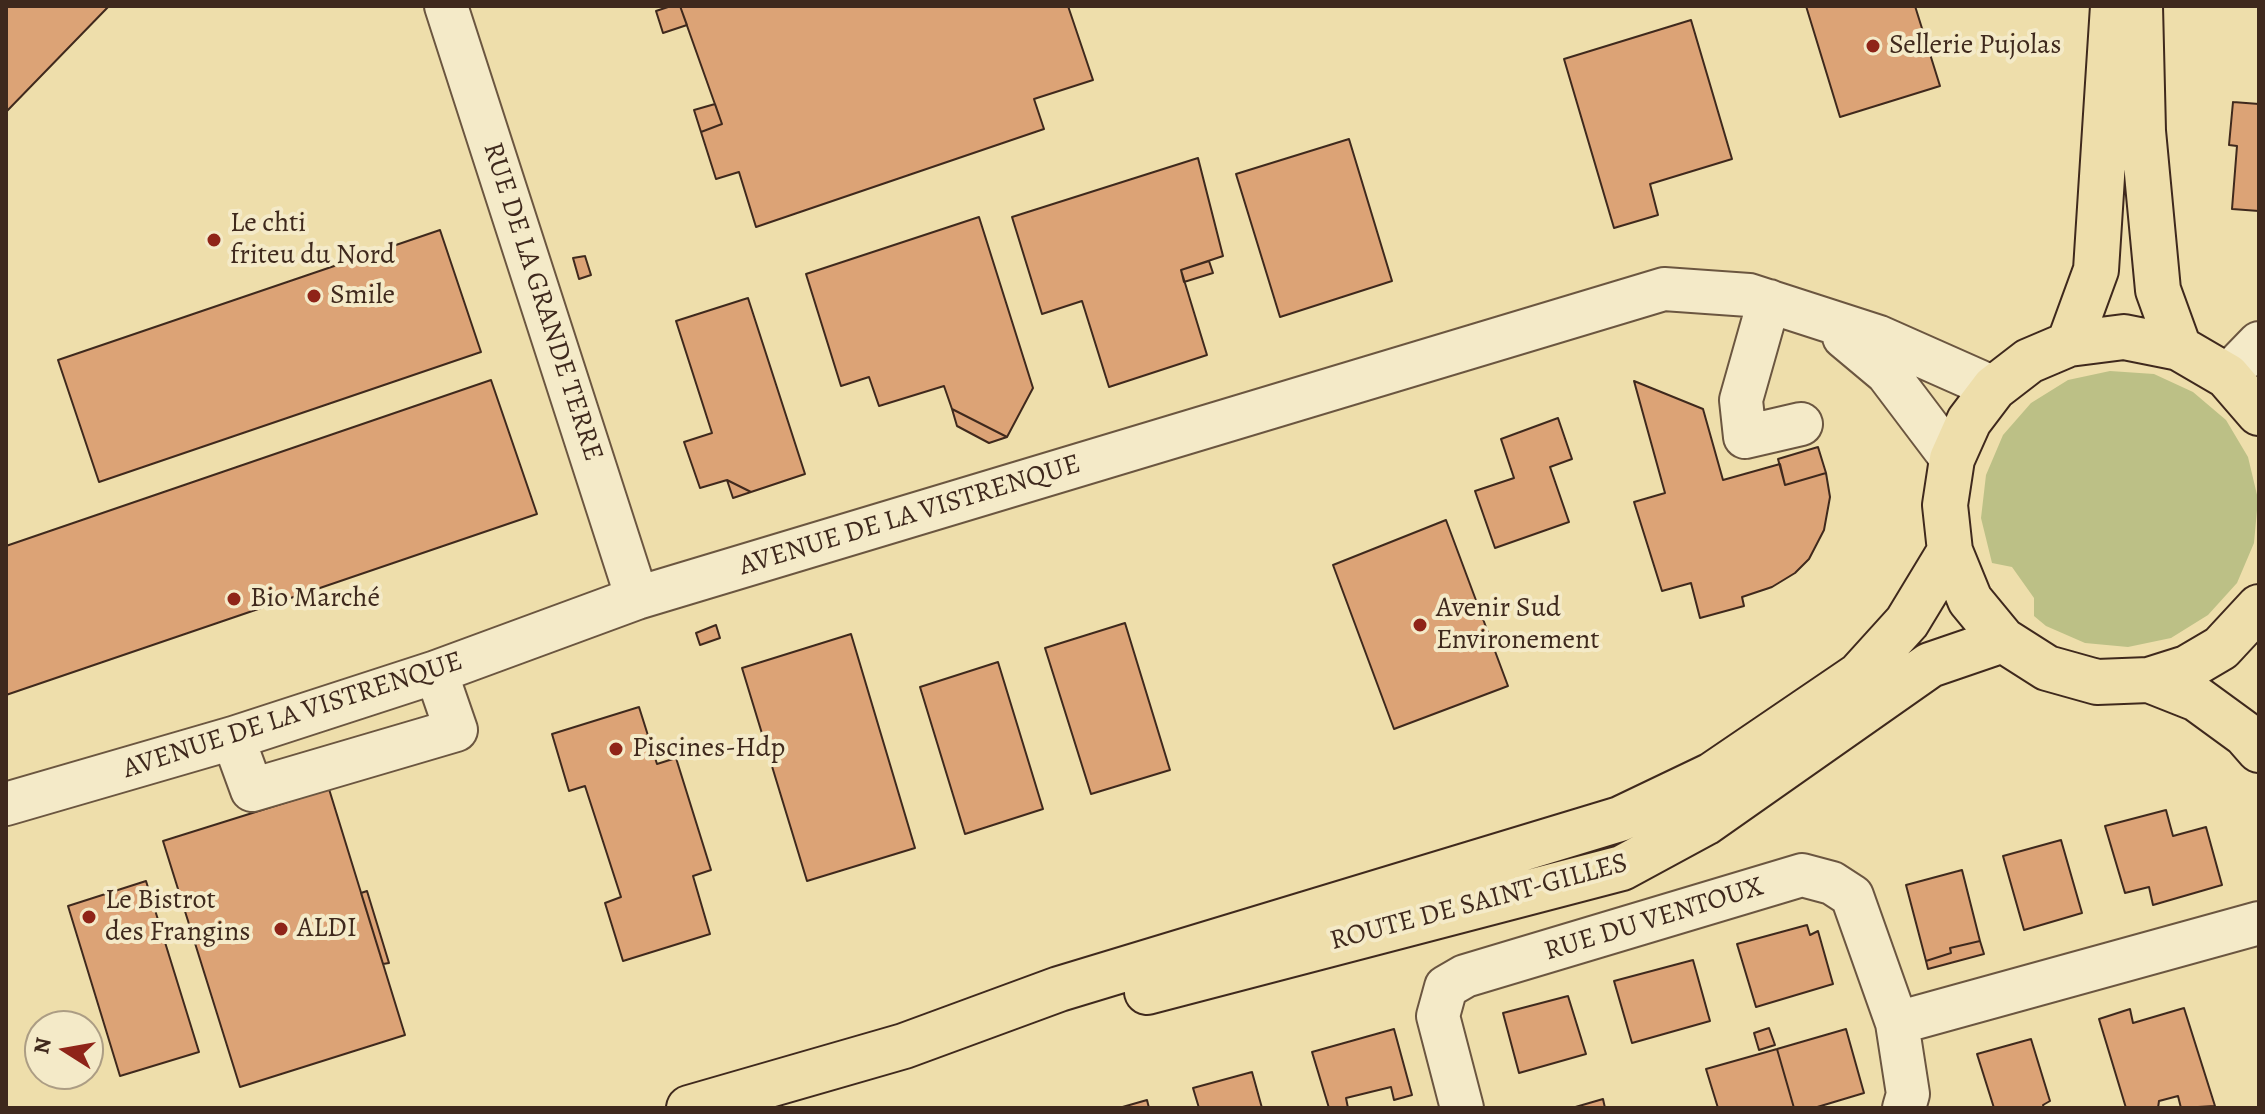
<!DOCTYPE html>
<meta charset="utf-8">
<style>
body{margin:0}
#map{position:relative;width:2265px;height:1114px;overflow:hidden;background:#eedeab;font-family:Alegreya,serif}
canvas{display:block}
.frame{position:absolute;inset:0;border:8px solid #3f291d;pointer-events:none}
.north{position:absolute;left:24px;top:1010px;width:80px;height:80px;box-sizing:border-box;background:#f4eac8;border:2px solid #ac9d84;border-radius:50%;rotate:281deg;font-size:22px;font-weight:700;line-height:32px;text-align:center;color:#3f291d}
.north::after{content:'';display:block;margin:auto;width:28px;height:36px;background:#8f2418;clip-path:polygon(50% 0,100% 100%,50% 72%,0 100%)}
</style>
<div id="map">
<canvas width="2265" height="1114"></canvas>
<div class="frame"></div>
<div class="north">N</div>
</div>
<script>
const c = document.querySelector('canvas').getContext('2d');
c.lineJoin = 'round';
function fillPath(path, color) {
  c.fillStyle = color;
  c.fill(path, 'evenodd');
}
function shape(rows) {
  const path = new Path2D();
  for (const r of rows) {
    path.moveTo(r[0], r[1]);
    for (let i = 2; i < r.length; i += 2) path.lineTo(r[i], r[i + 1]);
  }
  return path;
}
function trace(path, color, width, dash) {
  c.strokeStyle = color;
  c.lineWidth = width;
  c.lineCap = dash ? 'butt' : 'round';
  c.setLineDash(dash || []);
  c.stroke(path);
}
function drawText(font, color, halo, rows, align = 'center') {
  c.font = font + ' Alegreya,serif';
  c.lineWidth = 8;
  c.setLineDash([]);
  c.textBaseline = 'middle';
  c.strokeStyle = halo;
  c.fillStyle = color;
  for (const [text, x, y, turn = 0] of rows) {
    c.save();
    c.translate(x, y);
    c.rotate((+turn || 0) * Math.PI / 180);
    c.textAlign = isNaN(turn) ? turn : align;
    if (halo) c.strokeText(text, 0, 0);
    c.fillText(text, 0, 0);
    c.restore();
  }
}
const green = shape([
 [2110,371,2154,374,2193,392,2226,420,2248,457,2258,499,2254,543,2237,583,2208,615,2171,638,2128,647,2085,643,2046,626,2034,616,2034,598,2012,567,1992,563,1981,518,1986,475,2003,435,2031,403,2068,380]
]);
const building = shape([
 [6,6,109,6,6,112,6,6],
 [671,6,680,6,687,25,663,33,656,11,671,6],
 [680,6,1068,6,1093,80,1034,99,1044,129,756,227,739,172,716,179,701,132,722,124,680,6],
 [1806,6,1915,6,1940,86,1840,117,1806,6],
 [1691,20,1732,159,1650,184,1658,215,1614,228,1564,59,1691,20],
 [2233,102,2259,104,2259,211,2232,209,2237,146,2229,145,2233,102],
 [715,104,722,124,701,132,694,110,715,104],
 [1349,139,1392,281,1280,317,1236,174,1349,139],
 [1198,158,1223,256,1181,270,1207,355,1109,387,1082,301,1042,314,1012,217,1198,158],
 [979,217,1033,388,1007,437,952,409,944,386,879,406,869,377,841,386,806,274,979,217],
 [440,230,481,352,99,482,58,360,440,230],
 [585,256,591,275,579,279,573,258,585,256],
 [1209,261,1213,273,1184,282,1181,270,1209,261],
 [748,298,805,474,751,492,727,480,700,488,684,442,712,433,676,321,748,298],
 [491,380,537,514,6,695,6,546,491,380],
 [1634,381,1703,409,1723,480,1780,464,1785,485,1826,473,1830,497,1824,530,1809,559,1795,573,1772,587,1742,597,1744,606,1700,618,1691,583,1662,591,1634,502,1665,493,1634,381],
 [952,409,1007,437,989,443,957,426,952,409],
 [1558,418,1572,459,1550,467,1569,522,1495,548,1475,491,1514,478,1501,439,1558,418],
 [1818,447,1826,473,1785,485,1778,459,1818,447],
 [727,480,751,492,733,498,727,480],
 [1446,520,1508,686,1394,729,1333,565,1446,520],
 [1125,623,1170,770,1091,794,1045,648,1125,623],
 [716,625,720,638,700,645,696,633,716,625],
 [851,634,915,848,807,881,742,668,851,634],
 [998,662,1043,809,965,834,920,687,998,662],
 [639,707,657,764,676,758,711,870,693,876,710,934,623,961,605,903,621,897,585,786,569,791,552,734,639,707],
 [329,789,405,1035,240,1087,163,841,329,789],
 [2166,810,2173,836,2206,827,2222,885,2153,905,2149,887,2125,893,2105,826,2166,810],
 [2061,840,2082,913,2024,930,2003,856,2061,840],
 [1962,870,1980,941,1950,948,1951,953,1926,961,1906,885,1962,870],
 [146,881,199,1052,120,1076,68,906,146,881],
 [367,891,389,963,383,964,361,893,367,891],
 [1807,925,1810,935,1818,931,1833,984,1756,1007,1737,944,1807,925],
 [1980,941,1984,954,1928,969,1926,961,1951,953,1950,948,1980,941],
 [1693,960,1710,1021,1632,1043,1614,981,1693,960],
 [1568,996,1586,1054,1519,1073,1503,1013,1568,996],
 [2184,1008,2215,1106,2181,1108,2178,1096,2159,1101,2158,1108,2126,1108,2099,1019,2130,1009,2133,1023,2184,1008],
 [1769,1028,1775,1045,1759,1050,1754,1033,1769,1028],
 [1394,1029,1412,1095,1394,1100,1391,1087,1346,1098,1348,1108,1329,1108,1312,1052,1394,1029],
 [1846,1029,1864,1093,1814,1108,1794,1108,1777,1049,1846,1029],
 [2031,1039,2050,1101,2043,1105,2044,1108,1994,1108,1977,1054,2031,1039],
 [1777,1049,1794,1108,1718,1108,1706,1069,1777,1049],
 [1252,1072,1262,1108,1199,1108,1193,1088,1252,1072],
 [1603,1099,1605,1108,1572,1108,1603,1099],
 [1147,1100,1149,1108,1119,1108,1147,1100]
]);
const minor = shape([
 [446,6,637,598],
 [1769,301,1741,400,1745,437,1801,424],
 [1844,337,1887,373,1952,459],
 [2227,376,2259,343],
 [233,738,252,790,456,730,436,672],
 [6,804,233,738,436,672,637,598,1664,289,1749,295,1879,337,1994,388],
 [1897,1023,2259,923],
 [1462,1108,1438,1016,1446,987,1465,976,1802,875,1832,883,1852,896,1897,1023,1908,1094,1904,1108]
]);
const major = shape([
 [2140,6,2143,131,2158,290,2179,348],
 [2069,344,2096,270,2113,6],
 [2259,413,2227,376,2179,348,2124,337,2069,344,2029,361,1994,388,1969,421,1952,459,1945,505,1950,551,1970,600,2003,640,2047,668,2097,682,2149,680,2187,668,2221,648,2259,607],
 [2149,680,2197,699,2245,734,2259,750],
 [1147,992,1622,868,1705,823,1930,665,2003,640],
 [689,1108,904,1046,1059,989,1620,819,1712,775,1859,675,1907,622,1950,551]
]);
const markers = [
 [1873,46,8,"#8f2418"],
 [214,240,8,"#8f2418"],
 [314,296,8,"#8f2418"],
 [234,599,8,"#8f2418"],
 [1420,625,8,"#8f2418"],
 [616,749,8,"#8f2418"],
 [89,917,8,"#8f2418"],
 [281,929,8,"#8f2418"]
];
const poiNames = [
 ["Sellerie Pujolas",1889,46],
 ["Le chti",230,224],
 ["friteu du Nord",230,256],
 ["Smile",330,296],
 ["Bio Marché",250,599],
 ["Avenir Sud",1436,609],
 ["Environement",1436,641],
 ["Piscines-Hdp",632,749],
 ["Le Bistrot",105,901],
 ["des Frangins",105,933],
 ["ALDI",297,929]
];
const streetNames = [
 ["RUE DE LA GRANDE TERRE",542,302,72],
 ["AVENUE DE LA VISTRENQUE",910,516,-17],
 ["AVENUE DE LA VISTRENQUE",293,716,-18],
 ["ROUTE DE SAINT-GILLES",1479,903,-15],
 ["RUE DU VENTOUX",1654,920,-17]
];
fillPath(green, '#bcc086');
fillPath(building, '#dca376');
trace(building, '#3f291d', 2);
trace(minor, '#6b5640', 46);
trace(major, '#3f291d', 48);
trace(minor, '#f4eac8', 42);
trace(major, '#eedeab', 44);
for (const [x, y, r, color] of markers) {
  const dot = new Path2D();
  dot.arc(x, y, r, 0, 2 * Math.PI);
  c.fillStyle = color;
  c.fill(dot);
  trace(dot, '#f4eac8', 3);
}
drawText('28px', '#3f291d', '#f4eac8', poiNames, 'left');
drawText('28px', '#3f291d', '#f4eac8', streetNames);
</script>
